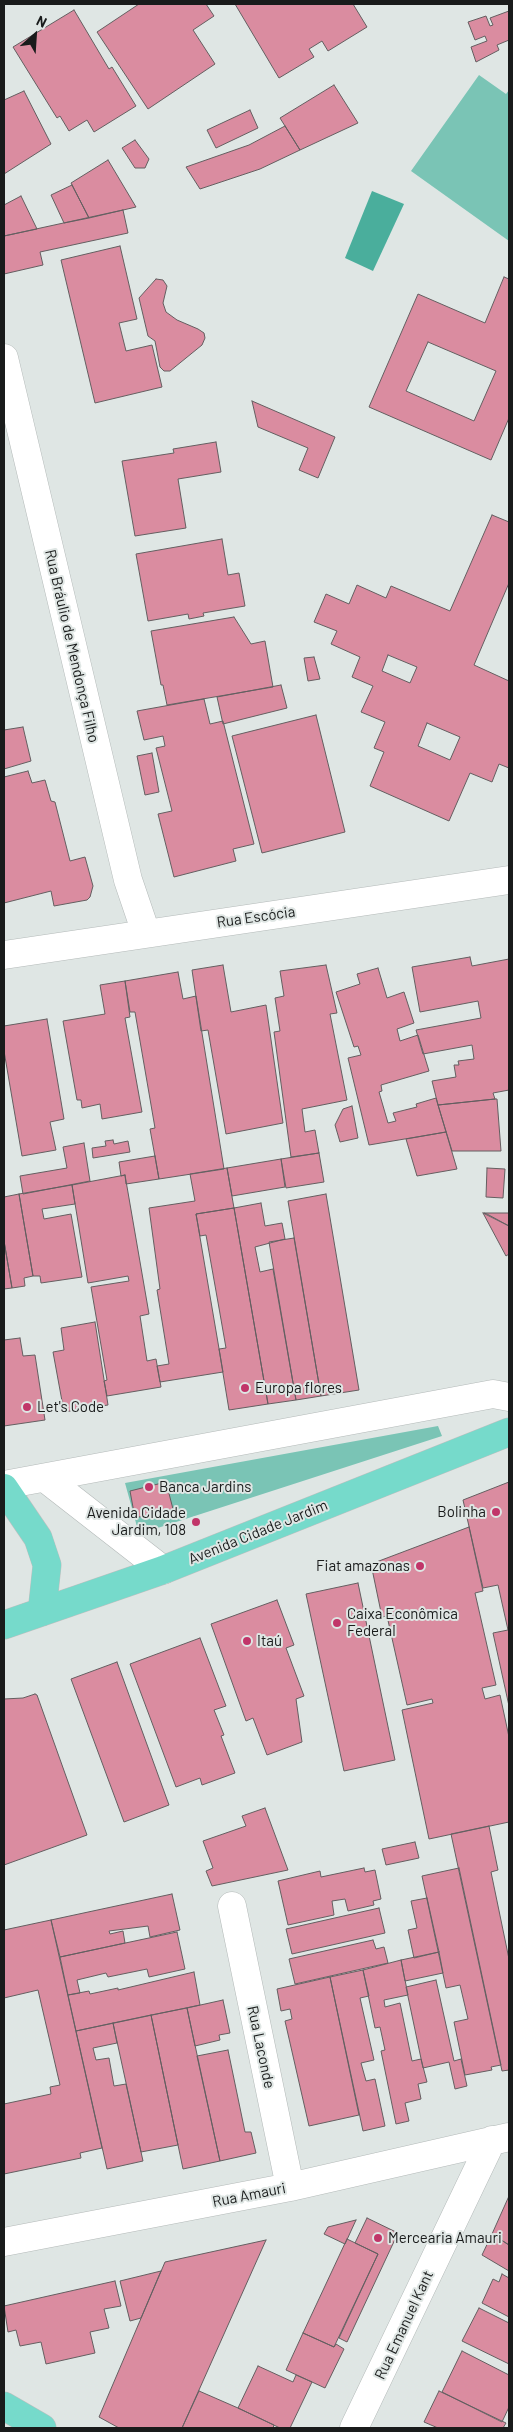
<!DOCTYPE html>
<meta charset="utf-8">
<style>
body{margin:0}
#map{position:relative;width:513px;height:2432px;overflow:hidden;background:#dfe6e4;font-family:Barlow,sans-serif}
canvas{display:block}
.frame{position:absolute;inset:0;border:5px solid #191b1b;pointer-events:none}
.north{position:absolute;left:10px;top:10px;width:50px;height:50px;-webkit-text-stroke:4px #dfe6e4;paint-order:stroke;rotate:26deg;font-size:14px;font-weight:700;line-height:20px;text-align:center;color:#191b1b}
.north::after{content:'';display:block;margin:auto;width:18px;height:22px;background:#191b1b;clip-path:polygon(50% 0,100% 100%,50% 72%,0 100%)}
</style>
<div id="map">
<canvas width="513" height="2432"></canvas>
<div class="frame"></div>
<div class="north">N</div>
</div>
<script>
const c = document.querySelector('canvas').getContext('2d');
c.lineJoin = 'round';
function fillPath(path, color) {
  c.fillStyle = color;
  c.fill(path, 'evenodd');
}
function shape(rows) {
  const path = new Path2D();
  for (const r of rows) {
    path.moveTo(r[0], r[1]);
    for (let i = 2; i < r.length; i += 2) path.lineTo(r[i], r[i + 1]);
  }
  return path;
}
function trace(path, color, width, dash) {
  c.strokeStyle = color;
  c.lineWidth = width;
  c.lineCap = dash ? 'butt' : 'round';
  c.setLineDash(dash || []);
  c.stroke(path);
}
function drawText(font, color, halo, rows, align = 'center') {
  c.font = font + ' Barlow,sans-serif';
  c.lineWidth = 4;
  c.setLineDash([]);
  c.textBaseline = 'middle';
  c.strokeStyle = halo;
  c.fillStyle = color;
  for (const [text, x, y, turn = 0] of rows) {
    c.save();
    c.translate(x, y);
    c.rotate((+turn || 0) * Math.PI / 180);
    c.textAlign = isNaN(turn) ? turn : align;
    if (halo) c.strokeText(text, 0, 0);
    c.fillText(text, 0, 0);
    c.restore();
  }
}
const green = shape([
 [479,75,506,94,509,90,509,241,411,171],
 [438,1426,442,1436,139,1534,125,1483]
]);
const water = shape([
 [372,191,404,204,373,271,345,258]
]);
const building = shape([
 [139,4,206,4,214,16,193,30,215,64,148,109,97,32,139,4],
 [235,4,353,4,367,27,328,51,322,41,309,49,314,57,279,78,235,4],
 [74,10,109,69,112,67,136,106,94,132,87,120,69,131,60,116,57,118,13,47,74,10],
 [509,11,509,40,497,45,499,50,476,62,471,47,487,41,485,36,475,40,468,22,486,16,490,26,493,25,490,18,509,11],
 [334,85,358,123,300,150,280,118,334,85],
 [24,91,51,144,4,174,4,100,24,91],
 [250,110,258,128,216,148,207,130,250,110],
 [285,126,300,150,260,169,200,189,186,167,249,145,285,126],
 [135,140,149,159,145,168,135,168,122,148,135,140],
 [108,160,136,207,89,218,71,183,108,160],
 [72,185,89,218,64,223,51,195,72,185],
 [21,196,37,229,4,236,4,205,21,196],
 [123,210,128,233,40,252,43,265,4,274,4,236,123,210],
 [120,246,137,319,119,323,126,351,152,345,162,387,95,403,61,260,120,246],
 [504,277,509,279,509,418,491,460,369,407,418,294,485,323,504,277],
 [428,342,496,371,474,421,406,391,428,342],
 [156,279,163,280,167,286,163,303,166,312,177,320,198,329,204,333,205,338,202,345,170,371,164,371,160,367,155,341,148,336,139,298,156,279],
 [252,401,335,437,318,478,299,470,308,448,258,427,252,401],
 [216,442,221,472,178,479,186,528,135,536,122,461,174,453,173,449,216,442],
 [492,515,509,522,509,583,474,665,509,681,509,768,499,764,492,782,470,773,449,821,370,786,384,752,374,748,385,722,361,712,373,686,352,677,360,657,331,644,337,631,314,622,326,594,349,604,357,585,386,598,391,586,450,611,492,515],
 [388,655,417,667,410,683,382,671,388,655],
 [427,723,460,737,450,760,418,746,427,723],
 [222,539,228,575,239,573,245,606,203,613,204,616,189,619,188,614,148,621,136,554,222,539],
 [234,617,251,644,265,641,273,687,167,705,163,685,161,685,151,631,234,617],
 [314,657,320,679,308,681,304,658,314,657],
 [281,685,287,708,223,724,217,697,281,685],
 [204,699,210,724,223,721,254,844,233,849,236,861,174,877,158,814,172,811,156,748,165,746,163,736,144,740,137,711,204,699],
 [316,715,345,832,262,853,232,736,316,715],
 [23,727,31,761,4,769,4,730,23,727],
 [152,753,159,792,145,795,137,756,152,753],
 [28,771,32,783,45,780,51,801,55,802,70,861,85,857,93,886,90,897,87,900,54,906,51,891,4,903,4,777,28,771],
 [470,957,472,966,509,959,509,1090,493,1093,495,1099,438,1105,432,1081,456,1077,454,1065,459,1065,458,1061,474,1059,472,1045,423,1054,416,1030,481,1018,478,1001,420,1012,412,967,470,957],
 [223,965,231,1012,266,1005,283,1123,226,1134,208,1030,201,1031,192,970,223,965],
 [326,965,337,1013,330,1014,347,1100,302,1109,305,1132,315,1130,319,1153,291,1157,274,1032,280,1031,275,998,284,996,280,971,326,965],
 [378,968,387,998,404,992,414,1023,397,1029,400,1041,418,1035,429,1071,381,1085,382,1091,379,1092,388,1123,396,1121,393,1113,417,1107,416,1104,436,1098,446,1132,369,1145,348,1058,361,1055,358,1046,354,1047,336,992,360,984,357,974,378,968],
 [178,972,183,999,196,996,224,1169,159,1179,150,1129,155,1128,135,1012,130,1012,125,981,178,972],
 [125,981,130,1017,125,1018,142,1112,102,1119,100,1104,82,1108,81,1100,77,1100,63,1021,105,1014,100,985,125,981],
 [47,1019,64,1119,50,1122,56,1150,22,1156,4,1051,4,1026,47,1019],
 [495,1099,497,1099,501,1151,452,1151,438,1105,495,1099],
 [352,1106,358,1138,340,1142,335,1125,343,1109,352,1106],
 [446,1132,457,1169,417,1176,406,1139,446,1132],
 [113,1140,114,1144,128,1141,130,1152,93,1158,92,1148,106,1146,105,1141,113,1140],
 [84,1143,90,1181,23,1194,20,1176,67,1168,63,1147,84,1143],
 [319,1153,324,1182,286,1188,281,1159,319,1153],
 [155,1156,159,1179,126,1184,125,1175,121,1176,119,1162,155,1156],
 [281,1159,285,1187,232,1196,227,1168,281,1159],
 [227,1168,234,1208,196,1214,223,1372,160,1382,157,1366,169,1364,157,1290,160,1289,149,1208,195,1201,190,1174,227,1168],
 [487,1168,505,1169,503,1198,486,1197,487,1168],
 [125,1175,149,1314,140,1316,147,1361,156,1359,161,1387,107,1396,104,1381,107,1380,91,1287,129,1281,128,1276,88,1283,72,1185,125,1175],
 [72,1185,75,1204,42,1209,44,1219,71,1214,82,1277,41,1283,40,1276,33,1276,19,1194,72,1185],
 [19,1194,33,1276,24,1278,25,1286,12,1288,4,1241,4,1197,19,1194],
 [326,1194,359,1390,321,1396,288,1201,326,1194],
 [261,1203,265,1226,282,1223,285,1239,255,1247,260,1272,273,1269,296,1400,268,1404,234,1208,261,1203],
 [234,1208,268,1404,229,1410,219,1349,226,1348,219,1308,206,1235,200,1236,196,1214,234,1208],
 [483,1213,509,1226,509,1254,506,1256,483,1213],
 [484,1213,509,1213,509,1226,487,1214,484,1213],
 [294,1238,321,1396,296,1400,269,1242,294,1238],
 [4,1241,12,1288,4,1289,4,1241],
 [95,1322,108,1405,64,1412,53,1352,64,1350,61,1328,95,1322],
 [20,1338,23,1356,35,1355,45,1420,4,1426,4,1340,20,1338],
 [166,1482,173,1509,135,1518,130,1491,166,1482],
 [509,1482,509,1706,493,1633,508,1630,498,1585,483,1588,463,1500,509,1482],
 [469,1527,483,1591,475,1593,496,1685,482,1688,485,1699,500,1695,509,1737,509,1822,429,1839,402,1710,433,1703,432,1699,407,1705,387,1616,382,1617,371,1564,469,1527],
 [358,1583,395,1760,344,1771,306,1594,358,1583],
 [277,1600,294,1645,286,1648,304,1696,296,1699,302,1742,267,1755,253,1718,246,1721,211,1624,277,1600],
 [200,1638,226,1706,214,1710,224,1735,221,1736,235,1773,202,1785,200,1778,176,1787,130,1664,200,1638],
 [117,1662,169,1805,124,1822,71,1679,117,1662],
 [35,1694,37,1695,87,1835,4,1865,4,1699,23,1698,35,1694],
 [265,1808,288,1870,212,1886,206,1871,213,1868,203,1841,246,1826,242,1816,265,1808],
 [489,1826,498,1870,491,1872,509,1959,509,2070,502,2071,451,1834,489,1826],
 [415,1842,419,1858,386,1865,382,1849,415,1842],
 [364,1868,365,1872,375,1870,381,1899,373,1901,374,1905,348,1911,345,1899,332,1901,334,1915,288,1925,278,1881,320,1871,321,1877,364,1868],
 [459,1868,501,2065,491,2067,492,2070,465,2075,454,2022,468,2019,460,1985,446,1988,422,1876,459,1868],
 [172,1894,180,1930,150,1937,148,1926,109,1931,110,1934,123,1931,125,1943,60,1957,51,1920,172,1894],
 [427,1898,439,1952,414,1958,408,1930,417,1928,411,1901,427,1898],
 [379,1908,385,1933,292,1954,286,1929,379,1908],
 [51,1920,102,2148,80,2153,81,2158,4,2174,4,2104,51,2094,50,2087,60,2085,38,1990,4,1998,4,1930,51,1920],
 [177,1932,185,1969,149,1977,147,1969,108,1977,106,1973,77,1980,80,1993,68,1995,60,1957,177,1932],
 [373,1940,376,1949,384,1947,388,1963,295,1984,289,1959,373,1940],
 [439,1952,443,1973,405,1981,401,1960,439,1952],
 [401,1960,408,1995,384,2000,385,2007,400,2003,412,2061,421,2059,427,2082,418,2084,421,2099,405,2103,409,2121,396,2124,381,2051,385,2050,380,2027,375,2028,363,1970,401,1960],
 [363,1970,369,1996,360,1998,374,2060,361,2063,366,2081,375,2079,385,2126,363,2131,330,1977,363,1970],
 [194,1972,200,2005,76,2031,68,1995,89,1991,90,1994,118,1988,118,1990,194,1972],
 [330,1977,359,2115,309,2126,285,2021,292,2019,290,2009,281,2011,277,1989,330,1977],
 [436,1980,454,2061,461,2059,467,2086,455,2089,449,2062,423,2068,406,1987,436,1980],
 [223,2000,230,2033,219,2035,220,2040,195,2046,187,2008,223,2000],
 [187,2008,220,2161,183,2169,151,2015,187,2008],
 [151,2015,178,2145,141,2152,113,2023,151,2015],
 [113,2023,117,2043,93,2048,96,2060,109,2058,114,2086,126,2084,143,2161,107,2169,76,2031,113,2023],
 [228,2050,245,2132,251,2132,256,2153,220,2161,197,2056,228,2050],
 [509,2196,509,2245,492,2234,509,2196],
 [367,2218,398,2233,347,2342,339,2338,378,2254,355,2243,367,2218],
 [356,2220,345,2244,324,2234,328,2227,356,2220],
 [492,2234,509,2245,509,2271,482,2255,492,2234],
 [347,2239,378,2254,334,2347,303,2333,347,2239],
 [266,2240,182,2428,119,2428,99,2417,165,2262,266,2240],
 [161,2271,141,2318,130,2321,120,2281,161,2271],
 [502,2274,509,2278,509,2317,482,2303,493,2279,499,2282,502,2274],
 [115,2281,121,2306,104,2309,109,2328,90,2332,95,2353,46,2364,41,2342,20,2346,16,2330,8,2332,4,2306,115,2281],
 [479,2308,509,2323,509,2364,462,2341,479,2308],
 [303,2333,334,2347,336,2344,344,2349,325,2388,286,2370,303,2333],
 [462,2351,509,2375,509,2407,502,2422,442,2392,462,2351],
 [258,2366,293,2382,296,2375,312,2382,290,2428,280,2428,238,2408,258,2366],
 [199,2391,238,2408,274,2425,273,2428,182,2428,199,2391],
 [439,2391,506,2423,503,2428,438,2428,424,2422,439,2391]
]);
const minor = shape([
 [4,358,128,880,146,933],
 [4,955,509,880],
 [45,1478,163,1570],
 [4,1485,493,1394,509,1397],
 [232,1906,290,2187],
 [4,2242,290,2187,509,2137],
 [354,2428,492,2140]
]);
const major = shape([
 [4,1488,38,1538,47,1565,42,1612],
 [4,1625,163,1570,509,1432],
 [4,2406,42,2428]
]);
const markers = [
 [245,1388,5,"#c13569"],
 [27,1407,5,"#c13569"],
 [149,1487,5,"#c13569"],
 [496,1512,5,"#c13569"],
 [196,1522,5,"#c13569"],
 [420,1566,5,"#c13569"],
 [337,1623,5,"#c13569"],
 [247,1641,5,"#c13569"],
 [378,2238,5,"#c13569"]
];
const streetNames = [
 ["Rua Bráulio de Mendonça Filho",72,646,77],
 ["Rua Escócia",256,917,-8],
 ["Avenida Cidade Jardim",258,1532,-22],
 ["Rua Laconde",261,2047,78],
 ["Rua Amauri",249,2195,-11],
 ["Rua Emanuel Kant",404,2325,-65]
];
const poiNames = [
 ["Europa flores",255,1388],
 ["Let's Code",37,1407],
 ["Banca Jardins",159,1487],
 ["Bolinha",486,1512,"right"],
 ["Avenida Cidade",186,1513,"right"],
 ["Jardim, 108",186,1530,"right"],
 ["Fiat amazonas",410,1566,"right"],
 ["Caixa Econômica",347,1614],
 ["Federal",347,1631],
 ["Itaú",257,1641],
 ["Mercearia Amauri",388,2238]
];
fillPath(green, '#7ac4b5');
fillPath(water, '#4aae9c');
fillPath(building, '#da8ca0');
trace(building, '#645e60', 1);
trace(minor, '#b4bab9', 29);
trace(major, '#bfbfbf', 29);
trace(minor, '#fff', 28);
trace(major, '#76dacb', 28);
for (const [x, y, r, color] of markers) {
  const dot = new Path2D();
  dot.arc(x, y, r, 0, 2 * Math.PI);
  c.fillStyle = color;
  c.fill(dot);
  trace(dot, '#dfe6e4', 2);
}
drawText('15px', '#191b1b', '#dfe6e4', streetNames);
drawText('15px', '#191b1b', '#dfe6e4', poiNames, 'left');
</script>
